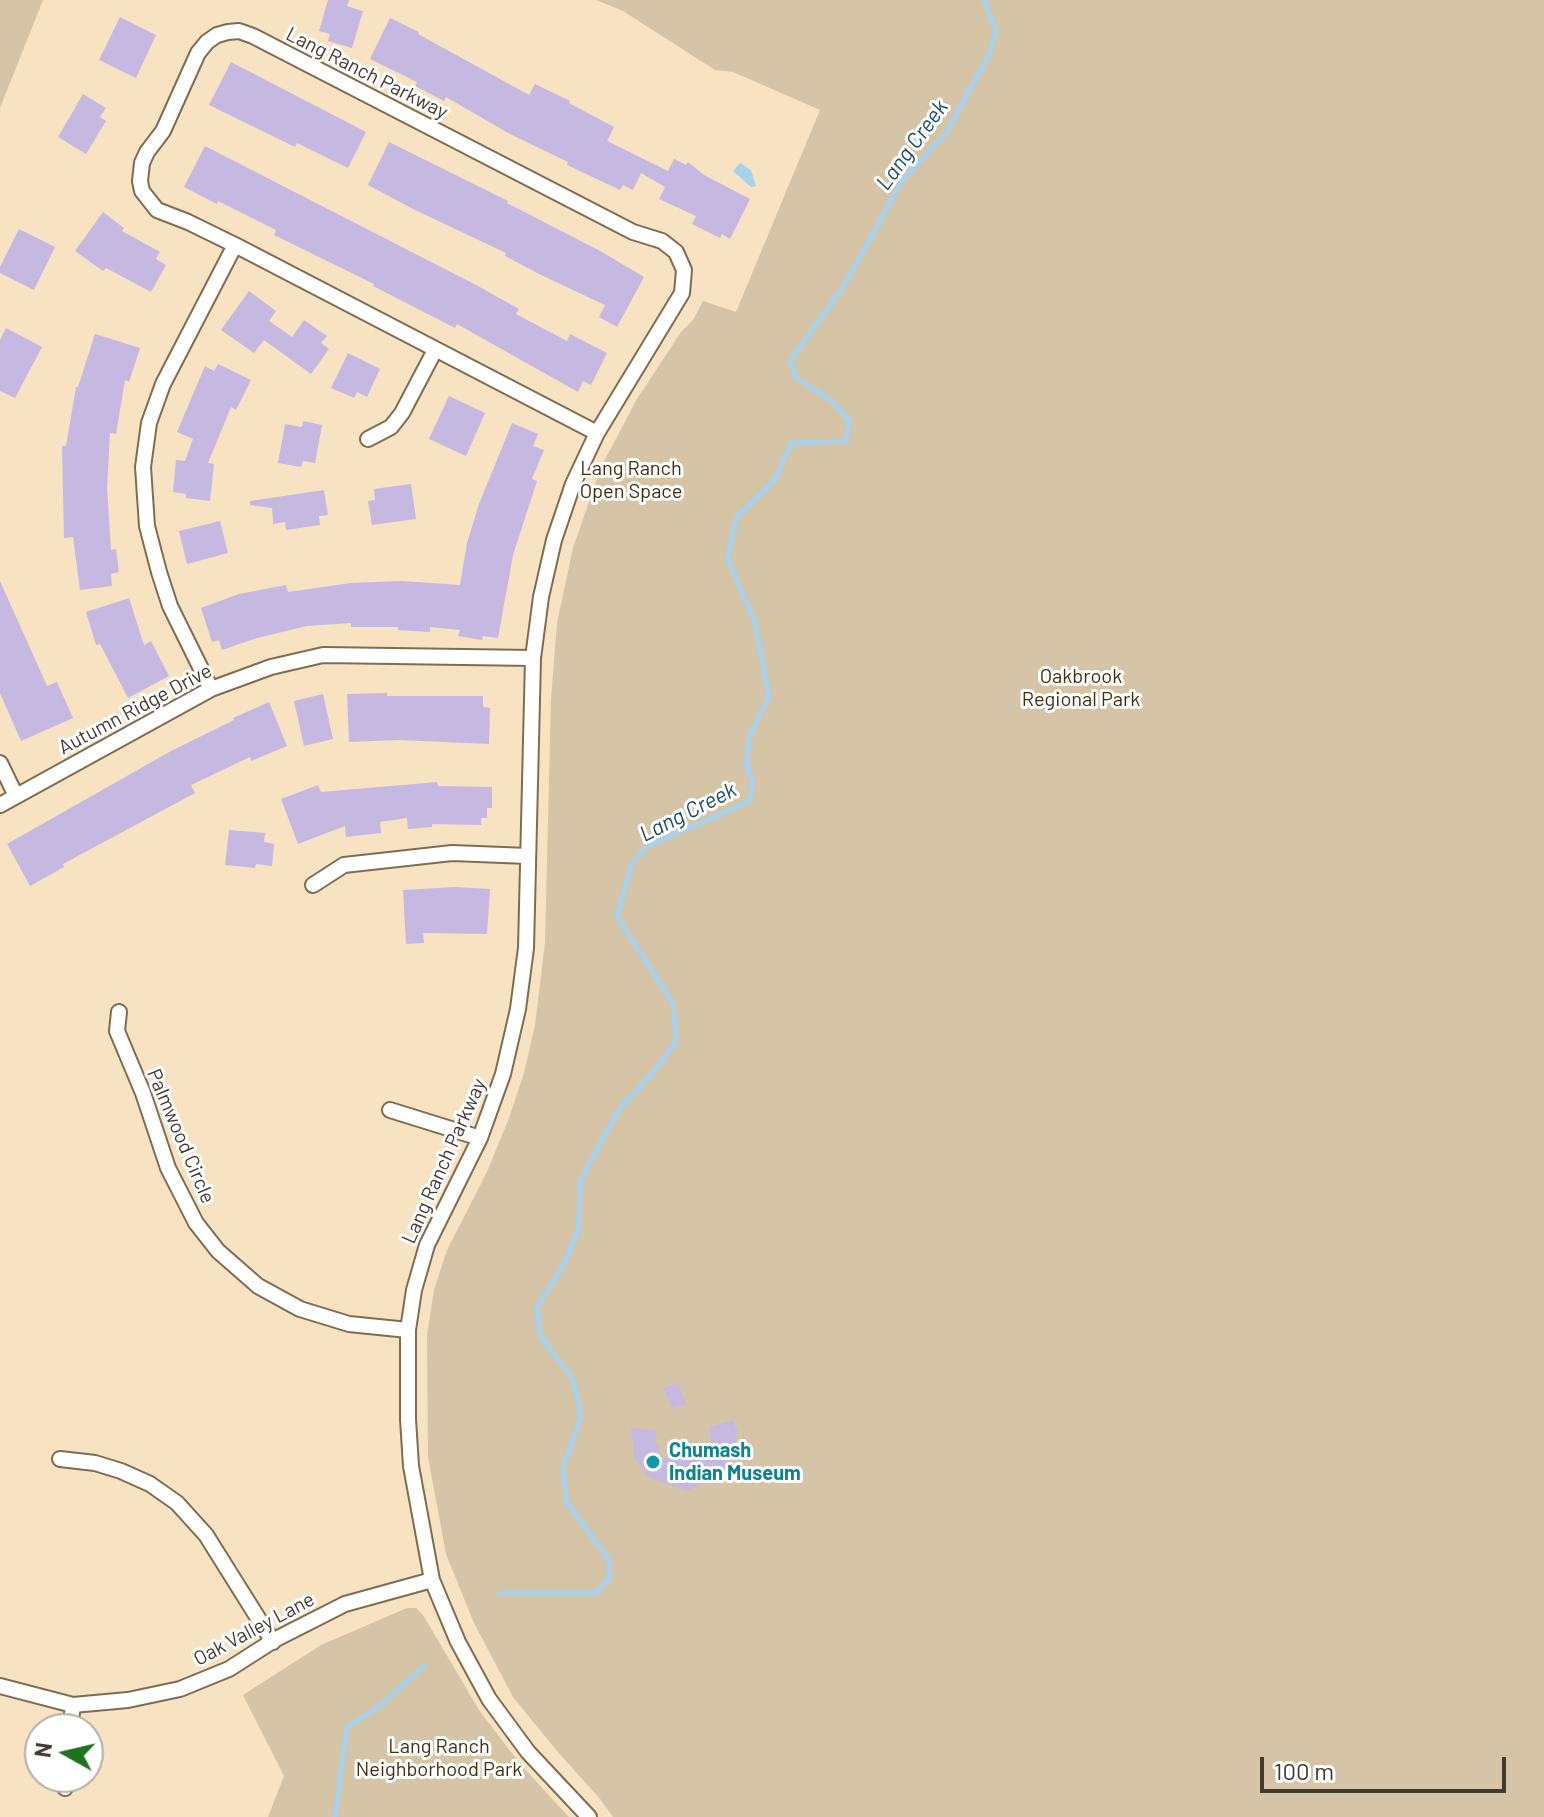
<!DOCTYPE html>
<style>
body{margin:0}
#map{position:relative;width:1544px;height:1817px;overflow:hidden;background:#f7e2c2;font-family:Barlow,sans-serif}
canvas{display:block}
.north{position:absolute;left:24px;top:1713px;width:80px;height:80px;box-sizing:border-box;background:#fff;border:2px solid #b3b0ab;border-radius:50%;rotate:278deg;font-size:22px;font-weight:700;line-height:32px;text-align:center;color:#423a2d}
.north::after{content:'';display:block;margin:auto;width:28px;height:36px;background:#1e731d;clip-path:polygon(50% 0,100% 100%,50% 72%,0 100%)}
.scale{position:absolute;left:1260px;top:1757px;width:246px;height:36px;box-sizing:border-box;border:4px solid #423a2d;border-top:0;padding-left:10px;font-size:24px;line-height:28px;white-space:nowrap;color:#423a2d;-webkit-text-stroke:6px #fff;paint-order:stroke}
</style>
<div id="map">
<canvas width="1544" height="1817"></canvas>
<div class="north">N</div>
<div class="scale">100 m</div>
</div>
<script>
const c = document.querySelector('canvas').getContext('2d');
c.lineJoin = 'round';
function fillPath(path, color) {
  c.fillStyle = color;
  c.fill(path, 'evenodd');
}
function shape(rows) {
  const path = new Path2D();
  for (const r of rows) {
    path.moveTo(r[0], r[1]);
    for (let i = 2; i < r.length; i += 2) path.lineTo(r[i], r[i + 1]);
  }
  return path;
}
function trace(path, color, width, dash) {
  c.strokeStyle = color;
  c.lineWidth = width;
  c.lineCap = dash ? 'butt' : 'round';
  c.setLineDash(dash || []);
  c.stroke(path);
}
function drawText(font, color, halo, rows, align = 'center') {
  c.font = font + ' Barlow,sans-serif';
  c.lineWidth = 6;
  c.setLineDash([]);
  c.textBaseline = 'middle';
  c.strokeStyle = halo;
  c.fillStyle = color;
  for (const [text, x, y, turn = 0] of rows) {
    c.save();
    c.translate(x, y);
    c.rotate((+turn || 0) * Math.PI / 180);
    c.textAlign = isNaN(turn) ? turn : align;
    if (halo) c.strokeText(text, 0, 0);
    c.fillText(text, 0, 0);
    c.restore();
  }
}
const green = shape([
 [0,0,43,0,0,108],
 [596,0,1544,0,1544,1817,613,1817,601,1800,557,1751,513,1697,474,1623,446,1554,428,1457,427,1335,434,1290,447,1250,487,1172,509,1118,524,1073,535,1025,545,943,551,699,557,623,573,548,601,467,637,399,681,332,693,320,703,301,736,312,820,110,733,72,715,70,623,11],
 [407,1608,416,1608,423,1615,479,1710,521,1765,569,1817,268,1817,284,1776,243,1695,321,1645]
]);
const water = shape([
 [740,163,751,170,756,186,751,187,733,171]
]);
const stream = shape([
 [500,1593,596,1593,609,1579,609,1560,567,1503,563,1467,581,1416,573,1379,540,1336,537,1307,564,1265,578,1230,581,1180,604,1136,620,1108,652,1074,676,1042,673,1004,617,916,632,864,646,847,750,801,753,781,746,764,750,736,769,696,755,623,727,557,737,517,776,478,791,443,847,441,849,421,832,401,796,378,790,361,845,284,902,181,946,133,989,55,996,30,984,0],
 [335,1817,347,1727,381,1705,424,1666]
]);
const building = shape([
 [328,0,349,0,347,6,363,11,352,48,328,41,330,34,319,31],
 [120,17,156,35,136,78,99,60],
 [390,18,419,32,418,34,529,95,535,84,570,101,569,103,614,127,607,141,668,171,674,159,686,165,688,162,704,175,750,199,730,239,722,234,720,238,692,224,696,216,659,199,665,187,641,173,633,190,623,185,620,190,567,165,568,162,510,134,446,97,444,101,415,86,417,82,370,59],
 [231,62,366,132,348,168,297,143,295,147,209,105],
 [83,94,106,108,100,117,106,121,86,154,58,137],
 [389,142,508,201,507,203,602,252,644,277,617,327,599,317,605,305,541,275,505,256,506,253,413,209,368,185],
 [205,146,476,285,519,309,516,314,567,341,570,334,607,353,591,385,583,381,578,392,457,324,455,328,373,286,374,284,274,235,276,230,218,201,217,204,184,187],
 [103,212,124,228,122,231,160,252,156,259,166,265,151,292,106,268,103,271,75,251],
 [19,229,55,247,34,290,0,273,0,267],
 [249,291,276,311,269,321,292,337,304,320,327,336,321,343,329,349,311,374,264,340,254,353,221,330],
 [6,328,42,347,15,398,0,391,0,340],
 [95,334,140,348,129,382,125,380,116,434,110,433,107,488,111,550,116,549,119,572,111,574,112,586,80,590,73,537,64,538,62,446,66,446,76,387,78,387],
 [348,353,380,369,367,397,357,392,354,398,331,388],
 [218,364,251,380,236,410,231,407,208,463,214,464,210,501,186,498,186,494,173,492,176,460,185,461,193,439,177,432,205,366,214,371],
 [449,396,485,413,466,456,429,439],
 [303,421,322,425,315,463,303,461,301,467,278,463,285,424,302,427],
 [512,423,538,434,533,446,544,450,532,479,537,481,513,555,498,638,483,636,482,640,458,636,460,630,430,627,430,632,398,630,398,627,351,627,351,623,307,626,257,638,222,650,219,640,212,642,201,608,239,594,286,585,288,592,351,583,402,581,460,585,467,543,479,504],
 [411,484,416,519,372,525,368,501,375,500,374,489],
 [324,490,328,515,319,516,320,525,286,530,285,522,273,524,272,508,250,505,250,501],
 [220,521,228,553,187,564,179,531],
 [0,581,47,686,57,682,73,718,21,741,0,693],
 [129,598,144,645,151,641,169,676,128,698,100,644,96,645,86,612],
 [387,693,387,696,483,696,483,707,490,708,489,744,399,740,349,742,347,694],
 [323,694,333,739,304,746,294,701],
 [269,702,287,746,251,761,250,757,191,785,195,793,63,864,64,867,30,886,7,844,171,751,234,720,233,718],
 [437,782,438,786,492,787,492,808,487,808,487,818,481,818,481,825,432,824,432,827,408,829,407,818,380,822,381,833,346,837,345,826,298,844,281,799,318,785,321,792],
 [229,830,265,833,264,842,274,844,272,866,256,864,255,868,225,865],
 [455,887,490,889,487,934,423,933,424,943,406,944,403,890],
 [678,1383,686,1404,672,1409,664,1388],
 [734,1420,735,1427,738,1427,731,1462,715,1477,686,1491,651,1478,641,1468,634,1455,631,1428,656,1430,656,1444,663,1458,711,1455,710,1427]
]);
const minor = shape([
 [368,439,391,427,402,413,435,350],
 [211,689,170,606,159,572,147,526,143,467,149,423,163,384,235,245],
 [0,763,16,796],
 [0,805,211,689,271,667,323,655,533,658],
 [313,885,344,865,452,853,528,856],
 [119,1012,117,1031,143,1093,168,1168,196,1223,218,1251,258,1286,300,1309,349,1324,408,1330],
 [390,1110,480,1138],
 [60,1459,95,1463,121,1471,150,1484,177,1503,206,1535,273,1642],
 [0,1686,73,1705,128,1700,180,1689,229,1669,276,1639,345,1604,432,1580],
 [70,1729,73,1705],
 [65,1788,66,1777],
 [589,1817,528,1752,489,1699,458,1642,432,1580,411,1466,408,1419,408,1330,414,1290,427,1245,480,1138,503,1074,518,1009,526,948,533,658,541,597,554,540,573,484,597,433,682,293,684,270,676,252,662,241,633,232,253,36,239,31,228,32,217,35,207,42,198,53,163,131,147,152,142,163,140,181,142,191,157,210,188,222,235,245,597,433]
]);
const markers = [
 [653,1462,8,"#0f9aa8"]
];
const streetNames = [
 ["Lang Ranch Parkway",367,73,27],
 ["Autumn Ridge Drive",135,709,-28],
 ["Palmwood Circle",181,1136,67],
 ["Lang Ranch Parkway",444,1161,-66],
 ["Oak Valley Lane",254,1629,-28]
];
const parkNames = [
 ["Lang Ranch",631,468],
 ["Open Space",631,491],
 ["Oakbrook",1081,676],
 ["Regional Park",1081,699],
 ["Lang Ranch",439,1746],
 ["Neighborhood Park",439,1769]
];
const cultureNames = [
 ["Chumash",669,1450],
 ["Indian Museum",669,1473]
];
const waterNames = [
 ["Lang Creek",912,145,-54],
 ["Lang Creek",688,812,-27]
];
fillPath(green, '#d6c4a7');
fillPath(water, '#a7d2ed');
trace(stream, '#a7d2ed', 5);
fillPath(building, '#c5b9e2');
trace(minor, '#806d50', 18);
trace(minor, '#fff', 14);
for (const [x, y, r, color] of markers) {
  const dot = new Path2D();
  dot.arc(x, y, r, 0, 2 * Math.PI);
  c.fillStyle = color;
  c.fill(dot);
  trace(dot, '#fff', 3);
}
drawText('20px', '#423a2d', '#fff', streetNames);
drawText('20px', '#412f0f', '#fff', parkNames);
drawText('bold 20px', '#0d838f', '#fff', cultureNames, 'left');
drawText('italic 22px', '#184c67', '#fff', waterNames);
</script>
